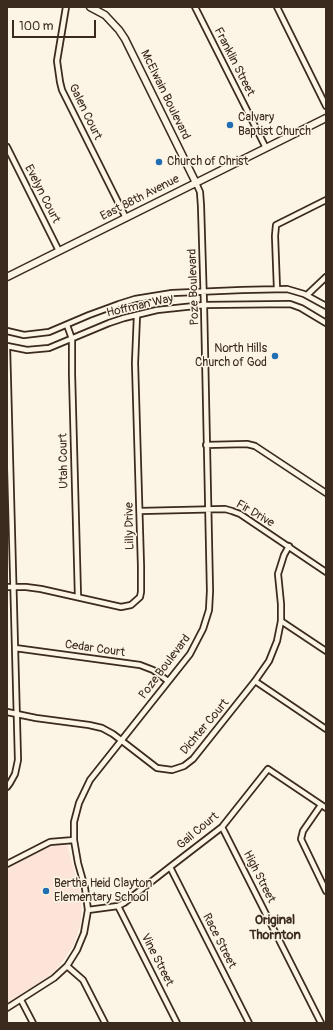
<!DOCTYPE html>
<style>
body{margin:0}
#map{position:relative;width:333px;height:1030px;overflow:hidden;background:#fcf5e5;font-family:Pangolin,sans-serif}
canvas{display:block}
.frame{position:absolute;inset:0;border:8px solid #3b2a1e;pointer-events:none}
.scale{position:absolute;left:12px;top:20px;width:84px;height:18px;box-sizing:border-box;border:2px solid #3b2a1e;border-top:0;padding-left:5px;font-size:12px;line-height:14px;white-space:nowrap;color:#3b2a1e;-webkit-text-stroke:3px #fcf5e5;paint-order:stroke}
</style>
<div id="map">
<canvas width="333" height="1030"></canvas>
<div class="frame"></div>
<div class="scale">100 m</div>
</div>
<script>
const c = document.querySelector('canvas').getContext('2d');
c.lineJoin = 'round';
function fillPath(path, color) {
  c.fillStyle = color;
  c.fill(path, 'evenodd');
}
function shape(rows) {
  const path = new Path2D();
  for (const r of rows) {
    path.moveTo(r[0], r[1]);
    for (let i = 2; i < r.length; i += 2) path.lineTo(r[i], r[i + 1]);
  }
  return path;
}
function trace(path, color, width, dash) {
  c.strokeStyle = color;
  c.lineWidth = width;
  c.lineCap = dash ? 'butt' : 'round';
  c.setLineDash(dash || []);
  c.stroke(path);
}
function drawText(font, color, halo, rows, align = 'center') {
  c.font = font + ' Pangolin,sans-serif';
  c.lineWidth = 3;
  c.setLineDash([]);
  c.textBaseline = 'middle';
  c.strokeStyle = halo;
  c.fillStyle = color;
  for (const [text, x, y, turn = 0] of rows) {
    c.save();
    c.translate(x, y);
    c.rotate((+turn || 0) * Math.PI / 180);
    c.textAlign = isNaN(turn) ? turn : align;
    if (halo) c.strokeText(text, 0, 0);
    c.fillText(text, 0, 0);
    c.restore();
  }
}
const built = shape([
 [67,843,82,900,81,922,75,942,66,957,56,970,45,979,7,1003,7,868,51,846]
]);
const street = shape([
 [66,7,57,61,60,82,62,90,126,218],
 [195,7,266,148],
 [277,7,326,106],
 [7,147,59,251],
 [277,289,275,236,276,225,326,200],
 [307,295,326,277],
 [67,325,72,339,72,374,78,597],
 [7,331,24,335,49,332,89,315,119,304,135,299,172,293,242,290,287,289,304,294,326,306],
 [7,346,27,350,49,348,109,323,124,318,157,310,204,305,290,304,301,308,326,323],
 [206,445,247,444,255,446,326,493],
 [140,511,225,509,232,511,240,514,326,572],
 [7,587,26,587,41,589,121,607,131,605,140,597,141,592,141,566,135,363,137,315],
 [281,621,326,651],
 [15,648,140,665,153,670,168,681],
 [255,681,326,729],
 [7,712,36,718,89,725,102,728,113,734,157,768,172,770,184,766,193,759,255,681,269,661,277,641,281,621,281,604,278,574,284,555,289,546],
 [7,787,10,783,15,774,18,760,7,346],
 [321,805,303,831,301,839,326,891],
 [222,827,321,1023],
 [7,864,50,842,74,840],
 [170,867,249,1023],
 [118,906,177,1023],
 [88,910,118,906,124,903,170,867,222,827,268,769,326,808],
 [67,966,83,980,105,1023],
 [21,1000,33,1023],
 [7,1008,54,978,67,966,77,950,84,933,88,910,85,888,78,863,74,840,74,822,79,803,90,780,190,654,203,629,209,610,210,591,204,305,201,206,200,192,196,183]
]);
const secondary = shape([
 [90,7,105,15,119,30,125,39,196,183],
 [7,277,326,118]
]);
const markers = [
 [230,125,4,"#1f6fb2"],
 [159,162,4,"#1f6fb2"],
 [275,356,4,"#1f6fb2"],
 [46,891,4,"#1f6fb2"]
];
const streetNames = [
 ["Franklin Street",234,62,63],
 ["McElwain Boulevard",165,95,64],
 ["Galen Court",85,112,64],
 ["Evelyn Court",42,194,63],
 ["East 88th Avenue",140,198,-27],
 ["Poze Boulevard",194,287,-92],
 ["Hoffman Way",140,306,-13],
 ["Utah Court",64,461,-91],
 ["Fir Drive",255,514,30],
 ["Lilly Drive",130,526,-91],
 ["Cedar Court",95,649,8],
 ["Poze Boulevard",165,667,-53],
 ["Dichter Court",205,727,-50],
 ["Gail Court",198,831,-40],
 ["High Street",259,877,63],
 ["Race Street",219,941,63],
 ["Vine Street",157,960,63]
];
const poiNames = [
 ["Calvary",238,118],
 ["Baptist Church",238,132],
 ["Church of Christ",167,162],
 ["North Hills",267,349,"right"],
 ["Church of God",267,363,"right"],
 ["Bertha Heid Clayton",54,884],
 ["Elementary School",54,898]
];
const neighbourhoodNames = [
 ["Original",275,921],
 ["Thornton",275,936]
];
fillPath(built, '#fce5d8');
trace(street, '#3b2a1e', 8);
trace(secondary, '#3b2a1e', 9);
trace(street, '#fcf5e5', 4.5);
trace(secondary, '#fcf5e5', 6);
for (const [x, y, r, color] of markers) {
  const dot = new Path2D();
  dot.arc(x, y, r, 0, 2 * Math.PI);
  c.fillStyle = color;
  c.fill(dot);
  trace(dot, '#fcf5e5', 1.5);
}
drawText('12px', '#3b2a1e', '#fcf5e5', streetNames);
drawText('12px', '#3b2a1e', '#fcf5e5', poiNames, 'left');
drawText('bold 13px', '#3b2a1e', '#fcf5e5', neighbourhoodNames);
</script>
